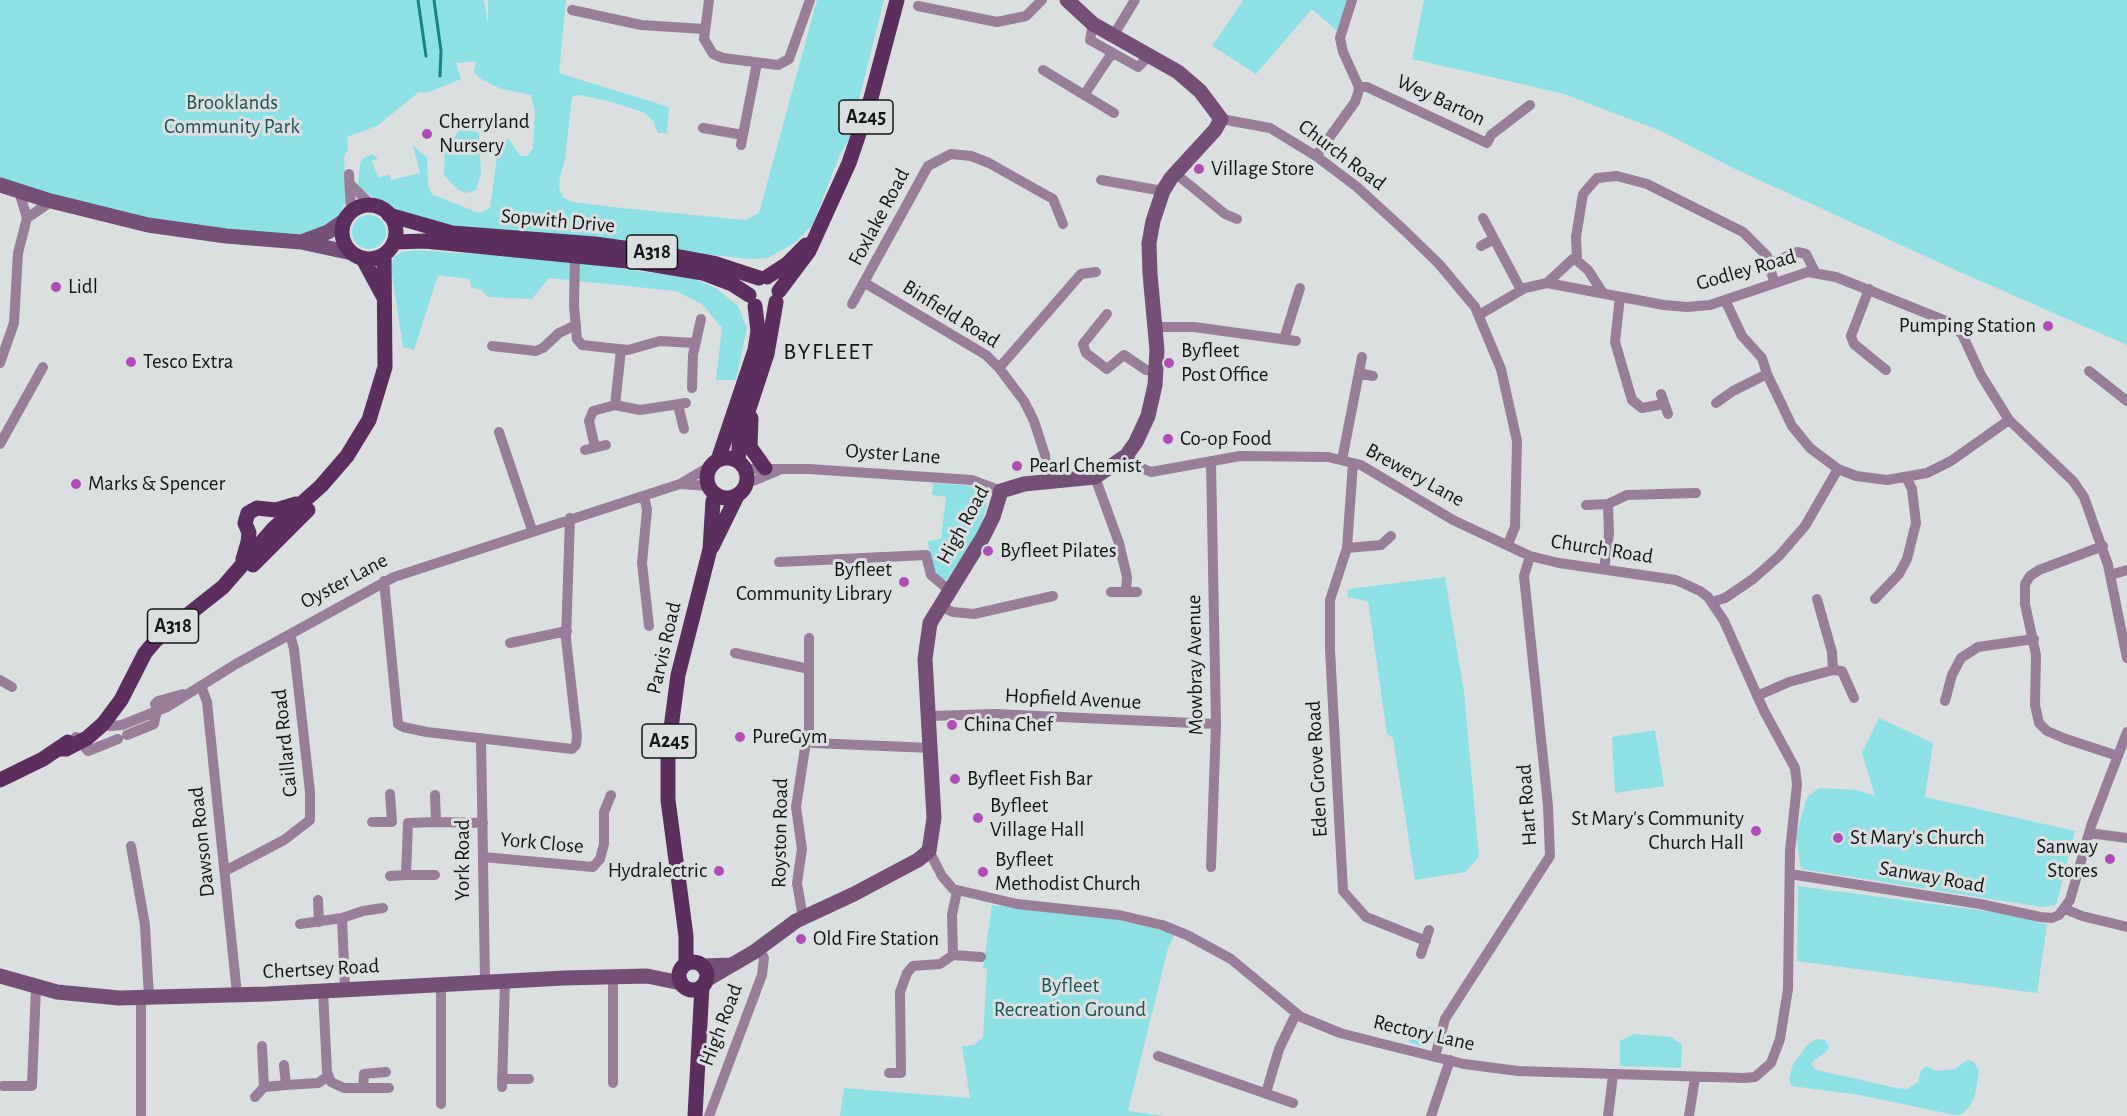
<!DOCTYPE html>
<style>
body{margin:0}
canvas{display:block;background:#dbdfe0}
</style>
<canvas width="2127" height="1116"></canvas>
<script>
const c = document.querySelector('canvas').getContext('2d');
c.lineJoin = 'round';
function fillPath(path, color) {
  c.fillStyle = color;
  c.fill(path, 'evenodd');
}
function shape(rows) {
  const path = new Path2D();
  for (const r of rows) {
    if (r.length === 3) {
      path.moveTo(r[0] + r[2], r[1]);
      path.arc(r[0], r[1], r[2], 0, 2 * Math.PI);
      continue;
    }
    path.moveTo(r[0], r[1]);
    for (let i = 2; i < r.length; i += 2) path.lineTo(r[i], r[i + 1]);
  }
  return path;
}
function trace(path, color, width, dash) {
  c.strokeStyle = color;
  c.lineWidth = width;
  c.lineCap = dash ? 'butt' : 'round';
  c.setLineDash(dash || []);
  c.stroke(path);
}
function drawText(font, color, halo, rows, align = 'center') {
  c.font = font + ' "Alegreya Sans",sans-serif';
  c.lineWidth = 6;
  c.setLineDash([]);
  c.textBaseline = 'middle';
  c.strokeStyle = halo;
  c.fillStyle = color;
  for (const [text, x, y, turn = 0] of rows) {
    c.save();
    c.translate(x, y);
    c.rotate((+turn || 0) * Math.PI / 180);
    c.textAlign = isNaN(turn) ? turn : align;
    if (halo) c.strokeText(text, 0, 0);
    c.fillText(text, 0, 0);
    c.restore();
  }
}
const green = shape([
 [0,0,484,0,488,24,488,0,566,0,559,73,669,107,667,133,658,133,653,121,645,113,612,102,579,95,572,97,565,159,560,177,559,188,563,197,572,202,622,208,745,220,759,213,817,0,884,0,850,136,839,157,813,224,796,242,768,258,752,259,470,231,393,212,361,189,358,184,360,164,362,159,372,154,378,158,372,161,378,177,390,175,391,180,420,173,413,145,427,158,428,185,432,194,479,213,490,208,498,149,508,138,520,156,527,156,533,148,535,112,531,95,499,88,481,79,474,72,476,61,456,63,461,79,427,93,419,92,377,126,347,137,348,149,344,157,346,201,337,219,318,232,288,237,147,220,0,180],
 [1241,0,1349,0,1337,31,1312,9,1256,74,1212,46,1243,1],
 [1424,0,2127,0,2127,345,1962,273,1733,168,1661,131,1561,93,1412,59],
 [470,126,479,134,481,173,476,190,466,193,457,189,444,175,445,150,460,129],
 [369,232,17],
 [416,250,547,259,692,278,716,288,738,306,747,328,736,380,716,380,722,328,703,305,676,291,549,278,532,299,488,297,482,290,471,287,470,279,438,275,414,350,403,347,391,268,394,257,402,252],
 [933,483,978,486,987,503,981,527,949,577,945,580,939,578,934,570,930,557,928,541,941,539,946,497,932,495],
 [1445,577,1464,692,1479,857,1465,872,1415,880,1393,738,1387,734,1368,601,1347,597,1348,589],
 [1879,718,1933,743,1925,797,2075,831,2056,905,2042,907,1801,869,1796,835,1807,797,1819,788,1857,790,1875,796,1862,753],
 [1655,730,1664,786,1615,793,1612,737],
 [1798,886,2008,914,2047,925,2037,993,1797,961],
 [992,905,1109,918,1175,933,1168,948,1128,1111,1163,1116,840,1116,844,1088,970,1098,962,1046,974,1045,983,1037,987,969,983,968],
 [1429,1026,1434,1030,1431,1043,1422,1046,1410,1043,1408,1041],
 [1633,1034,1670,1037,1682,1044,1681,1068,1620,1066,1620,1041],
 [1816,1039,1825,1040,1829,1046,1827,1051,1812,1062,1812,1066,1817,1070,1896,1088,1907,1089,1918,1082,1921,1071,1926,1066,1936,1071,1955,1069,1967,1060,1974,1062,1979,1071,1975,1096,1969,1107,1962,1114,1955,1115,1859,1095,1791,1086,1789,1079,1793,1064,1808,1044]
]);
const stream = shape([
 [418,0,426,56],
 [434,0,441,51,440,76]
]);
const street = shape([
 [709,0,704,39,713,54,723,58,778,65,789,59,810,0],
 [918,6,997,22,1026,16,1042,0],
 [572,10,641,25,704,29],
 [1093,24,1090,40,1138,67,1150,55],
 [1113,36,1135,0],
 [1043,70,1114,113],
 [1359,87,1367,87,1487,143,1491,135,1530,105],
 [1084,95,1112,53],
 [1221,119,1270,128,1316,156,1357,187,1404,230,1439,264,1475,307,1501,369,1517,441,1515,527,1508,544],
 [703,128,743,135],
 [741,145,757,63],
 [1316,156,1355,102,1358,93,1359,87,1343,52,1340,38,1352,0],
 [1175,173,1225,214,1237,219],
 [349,174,351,212],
 [1101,180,1163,191],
 [351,185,371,205],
 [27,218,46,205,47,200],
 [1483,218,1521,290],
 [1481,246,1494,239],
 [575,255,574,306,577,339,582,345,628,350,660,341,695,343],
 [1577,259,1576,237,1583,194,1597,178,1617,176,1647,184,1743,232,1767,256,1774,282],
 [1769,264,1797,252,1806,254,1815,272],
 [865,283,986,355,999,368,1024,401,1034,421,1045,455,1047,483],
 [1547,283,1574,258,1588,270,1603,293],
 [1869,289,1851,336,1854,344,1886,370],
 [1620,297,1615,342,1632,400,1642,408,1664,404],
 [1725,300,1742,336,1762,358,1767,374,1792,426,1810,448,1838,469,1856,476,1887,480,1927,473,1951,461,2009,420],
 [852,304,928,166,951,154,971,156,989,163,1053,199,1063,224],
 [1107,314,1083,344,1086,353,1107,369,1124,355,1146,370,1156,371],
 [1479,315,1525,288,1547,283,1664,305,1687,307,1710,305,1808,272,1836,277,1946,321,1962,334,1981,375,2009,420,2073,481,2084,497,2108,565,2127,658],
 [1155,327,1194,327,1296,341],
 [1284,339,1300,288],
 [492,346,536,351,543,348,559,333,576,325],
 [0,363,14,323,18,253,27,218,21,198,22,193],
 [999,368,1081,274,1096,272],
 [2089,371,2127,401],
 [1359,373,1373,376],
 [692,388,693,355,701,319],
 [1661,394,1668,414],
 [1716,403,1733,391,1767,374],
 [615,405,621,350],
 [678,405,684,429],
 [499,432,532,530],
 [0,444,43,367],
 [595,447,589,421,593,411,615,405,640,410,686,403],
 [585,450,606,445],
 [1342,460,1362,357],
 [1211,462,1216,724,1211,867],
 [1353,463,1347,548,1330,600,1330,650,1343,891,1366,917,1426,941],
 [745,469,809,469,972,480,1001,491],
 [1095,477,1119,543,1127,577,1126,592],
 [680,484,709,486],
 [746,484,777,471],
 [644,496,647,510,642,563,649,626],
 [1586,505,1608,504,1627,495,1696,493],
 [2103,546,2039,570,2030,576,2025,584,2025,604,2036,655,2035,705,2039,723,2047,731,2066,739,2118,756],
 [1347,548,1381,545,1391,536],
 [779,562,926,555,931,575,950,591],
 [1604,569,1609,534,1608,504],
 [2110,575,2127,570],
 [384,581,398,724,403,727,427,732,572,749,576,745,577,736,566,639,570,518],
 [1111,592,1137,592],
 [1817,599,1832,652,1833,670],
 [1875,599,1899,574,1907,559,1916,523,1912,489,1907,479],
 [1712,602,1725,598,1753,579,1779,556,1805,526,1838,469],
 [940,606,953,612,974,614,1053,596],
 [809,638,809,730,813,743,931,748],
 [510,643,567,631],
 [735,653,809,669],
 [0,680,12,687],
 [201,686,207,702,237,994],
 [1757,696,1789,682,1833,670,1842,671,1854,698],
 [1945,701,1952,675,1961,658,1978,647,2034,639],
 [929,716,995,714,1216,724],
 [103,724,110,726,122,725,167,707,236,664,394,577,680,484,712,465],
 [127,735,154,724,157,710,155,704,158,701,183,694],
 [76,737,88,751,118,739],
 [481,738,485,981],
 [435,795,436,822,483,823],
 [372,822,392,822,390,794],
 [2089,833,2127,838],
 [131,846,145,925,149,998],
 [929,851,942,876,953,889,1017,904,1119,915,1162,925,1187,935,1231,959,1301,1017,1340,1033,1383,1044,1464,1064,1518,1071,1744,1078,1755,1077,1771,1063,1780,1039,1788,989,1790,851,1797,784,1795,768,1764,711,1724,621,1708,597,1700,591,1676,580,1559,563,1530,556,1453,520,1361,465,1328,457,1240,456,1151,472,1139,467,1126,456],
 [483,857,593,867,600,859,604,844,604,812,611,795],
 [225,871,284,840,310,820,310,792,294,649,290,634],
 [1790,874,1980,904,2040,917,2052,918,2059,915,2070,900,2091,826,2127,732],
 [406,875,435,875],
 [390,876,406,875,408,823,436,822],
 [318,900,319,922],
 [2065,909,2082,916,2127,927],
 [803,918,797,883,802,849,796,807,805,748],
 [300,924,342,918],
 [1421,954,1429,930],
 [953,955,952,915,957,891],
 [613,978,613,1083],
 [345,989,342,918,363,911,383,908],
 [323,991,327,1072,331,1082,344,1088,363,1088,364,1074,386,1072],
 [262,1046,264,1087,286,1085],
 [1158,1056,1293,1103],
 [1435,1057,1445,1019,1550,856,1548,806,1524,576,1530,556],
 [284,1065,286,1085,318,1083,327,1077],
 [889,1073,901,1073,900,992,907,973,913,966,940,964,953,955,981,957],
 [502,1079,529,1079],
 [3,1086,32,1086,36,987],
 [502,1087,505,980],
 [363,1088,389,1088],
 [1266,1093,1279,1049,1296,1014],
 [255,1097,264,1087],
 [441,1104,441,982],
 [141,1116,141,998],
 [709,1116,762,975,764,958,759,949],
 [1431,1116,1450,1060],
 [1608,1116,1613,1075],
 [1689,1116,1695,1078]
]);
const secondary = shape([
 [0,185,47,200,148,225,226,236,301,242,352,253],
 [301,242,328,232,344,221],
 [703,966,732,965],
 [0,976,57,992,119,998,267,994,564,978,647,976,681,983],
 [706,980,754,952,796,921,854,894,918,860,929,851,934,818,925,659,930,623,983,537,993,517,1001,491,1024,484,1095,477,1126,456,1136,442,1148,416,1155,385,1157,350,1150,274,1149,243,1153,221,1163,191,1171,178,1215,130,1221,119,1200,91,1178,72,1093,24,1067,0]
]);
const primary = shape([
 [369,232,27],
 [389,215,452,233,595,244,659,253,713,263,759,278],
 [394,242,425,241,637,262,703,273,732,284,749,295],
 [363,259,383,296],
 [767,277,787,264,806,245],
 [779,291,809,251,849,163,871,98,897,0],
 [751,418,750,447,765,468],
 [727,478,20],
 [718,460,755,350,758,331,755,306],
 [738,461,740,436,767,354,776,302],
 [712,547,737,496],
 [243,559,248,542,249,533,245,523,248,513,257,508,276,510,296,504],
 [253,565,308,510],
 [60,749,66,749,87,738,103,724,121,700,145,653,156,640,223,587,274,528,321,486,347,456,369,420,385,367,384,255],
 [0,780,43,759,68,742],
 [693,976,14],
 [686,964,686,936,668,800,668,751,678,675,710,549,713,501,717,496],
 [695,1116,702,986]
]);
const markers = [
 [427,134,6,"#ad4db5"],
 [1199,169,6,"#ad4db5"],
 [56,287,6,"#ad4db5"],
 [2048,326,6,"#ad4db5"],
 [131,362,6,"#ad4db5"],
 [1169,363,6,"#ad4db5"],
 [1168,439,6,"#ad4db5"],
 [1017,466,6,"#ad4db5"],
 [76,484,6,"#ad4db5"],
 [988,551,6,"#ad4db5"],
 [904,582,6,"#ad4db5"],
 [952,725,6,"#ad4db5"],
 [740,737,6,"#ad4db5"],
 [955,779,6,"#ad4db5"],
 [978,818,6,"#ad4db5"],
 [1756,831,6,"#ad4db5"],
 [1838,838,6,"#ad4db5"],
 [2110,859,6,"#ad4db5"],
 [719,871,6,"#ad4db5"],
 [983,872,6,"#ad4db5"],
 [801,939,6,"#ad4db5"]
];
const shields = [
 [866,117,54],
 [652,252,51],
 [173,626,51],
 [669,741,54]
];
const shieldNames = [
 ["A245",866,117],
 ["A318",652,252],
 ["A318",173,626],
 ["A245",669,741]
];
const streetNames = [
 ["Wey Barton",1441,100,25],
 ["Church Road",1342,155,37],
 ["Foxlake Road",879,217,-62],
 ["Sopwith Drive",558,221,5],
 ["Godley Road",1746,270,-16],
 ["Binfield Road",951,314,32],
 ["Oyster Lane",893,454,4],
 ["Brewery Lane",1415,475,29],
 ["High Road",963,525,-61],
 ["Church Road",1602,549,9],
 ["Oyster Lane",344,581,-28],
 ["Parvis Road",664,648,-77],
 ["Mowbray Avenue",1195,665,-91],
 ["Hopfield Avenue",1073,699,3],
 ["Caillard Road",285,743,-96],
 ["Eden Grove Road",1317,769,-93],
 ["Hart Road",1527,805,-94],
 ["Royston Road",780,833,-89],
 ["Dawson Road",202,842,-96],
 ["York Close",542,843,5],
 ["York Road",463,860,-90],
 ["Sanway Road",1932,877,10],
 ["Chertsey Road",321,969,-3],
 ["High Road",721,1025,-69],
 ["Rectory Lane",1424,1033,13]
];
const parkNames = [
 ["Brooklands",232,103],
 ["Community Park",232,127],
 ["Byfleet",1070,986],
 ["Recreation Ground",1070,1010]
];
const poiNames = [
 ["Cherryland",439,122],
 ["Nursery",439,146],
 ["Village Store",1211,169],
 ["Lidl",68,287],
 ["Pumping Station",2036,326,"right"],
 ["Byfleet",1181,351],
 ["Post Office",1181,375],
 ["Tesco Extra",143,362],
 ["Co-op Food",1180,439],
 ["Pearl Chemist",1029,466],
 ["Marks & Spencer",88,484],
 ["Byfleet Pilates",1000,551],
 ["Byfleet",892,570,"right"],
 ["Community Library",892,594,"right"],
 ["China Chef",964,725],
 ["PureGym",752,737],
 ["Byfleet Fish Bar",967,779],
 ["Byfleet",990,806],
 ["Village Hall",990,830],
 ["St Mary's Community",1744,819,"right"],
 ["Church Hall",1744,843,"right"],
 ["St Mary's Church",1850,838],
 ["Sanway",2098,847,"right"],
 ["Stores",2098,871,"right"],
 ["Byfleet",995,860],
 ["Methodist Church",995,884],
 ["Hydralectric",707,871,"right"],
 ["Old Fire Station",813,939]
];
const quarterNames = [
 ["BYFLEET",829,352]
];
fillPath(green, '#8de1e5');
trace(stream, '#1a8085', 3);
trace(street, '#987e99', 10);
trace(secondary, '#745077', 15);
trace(primary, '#5b2e5e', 15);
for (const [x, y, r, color] of markers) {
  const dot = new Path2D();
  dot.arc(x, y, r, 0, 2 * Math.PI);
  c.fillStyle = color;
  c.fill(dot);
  trace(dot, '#dbdfe0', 2);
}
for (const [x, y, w] of shields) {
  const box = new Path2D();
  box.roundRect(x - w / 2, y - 17, w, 34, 4.5);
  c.fillStyle = '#dbdfe0';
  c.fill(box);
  trace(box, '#141616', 1.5);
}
drawText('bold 20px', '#141616', null, shieldNames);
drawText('21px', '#141616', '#dbdfe0', streetNames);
drawText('21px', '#1d5456', '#dbdfe0', parkNames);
drawText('21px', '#141616', '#dbdfe0', poiNames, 'left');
c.letterSpacing = '1.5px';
drawText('24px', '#141616', '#dbdfe0', quarterNames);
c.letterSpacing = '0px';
</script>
